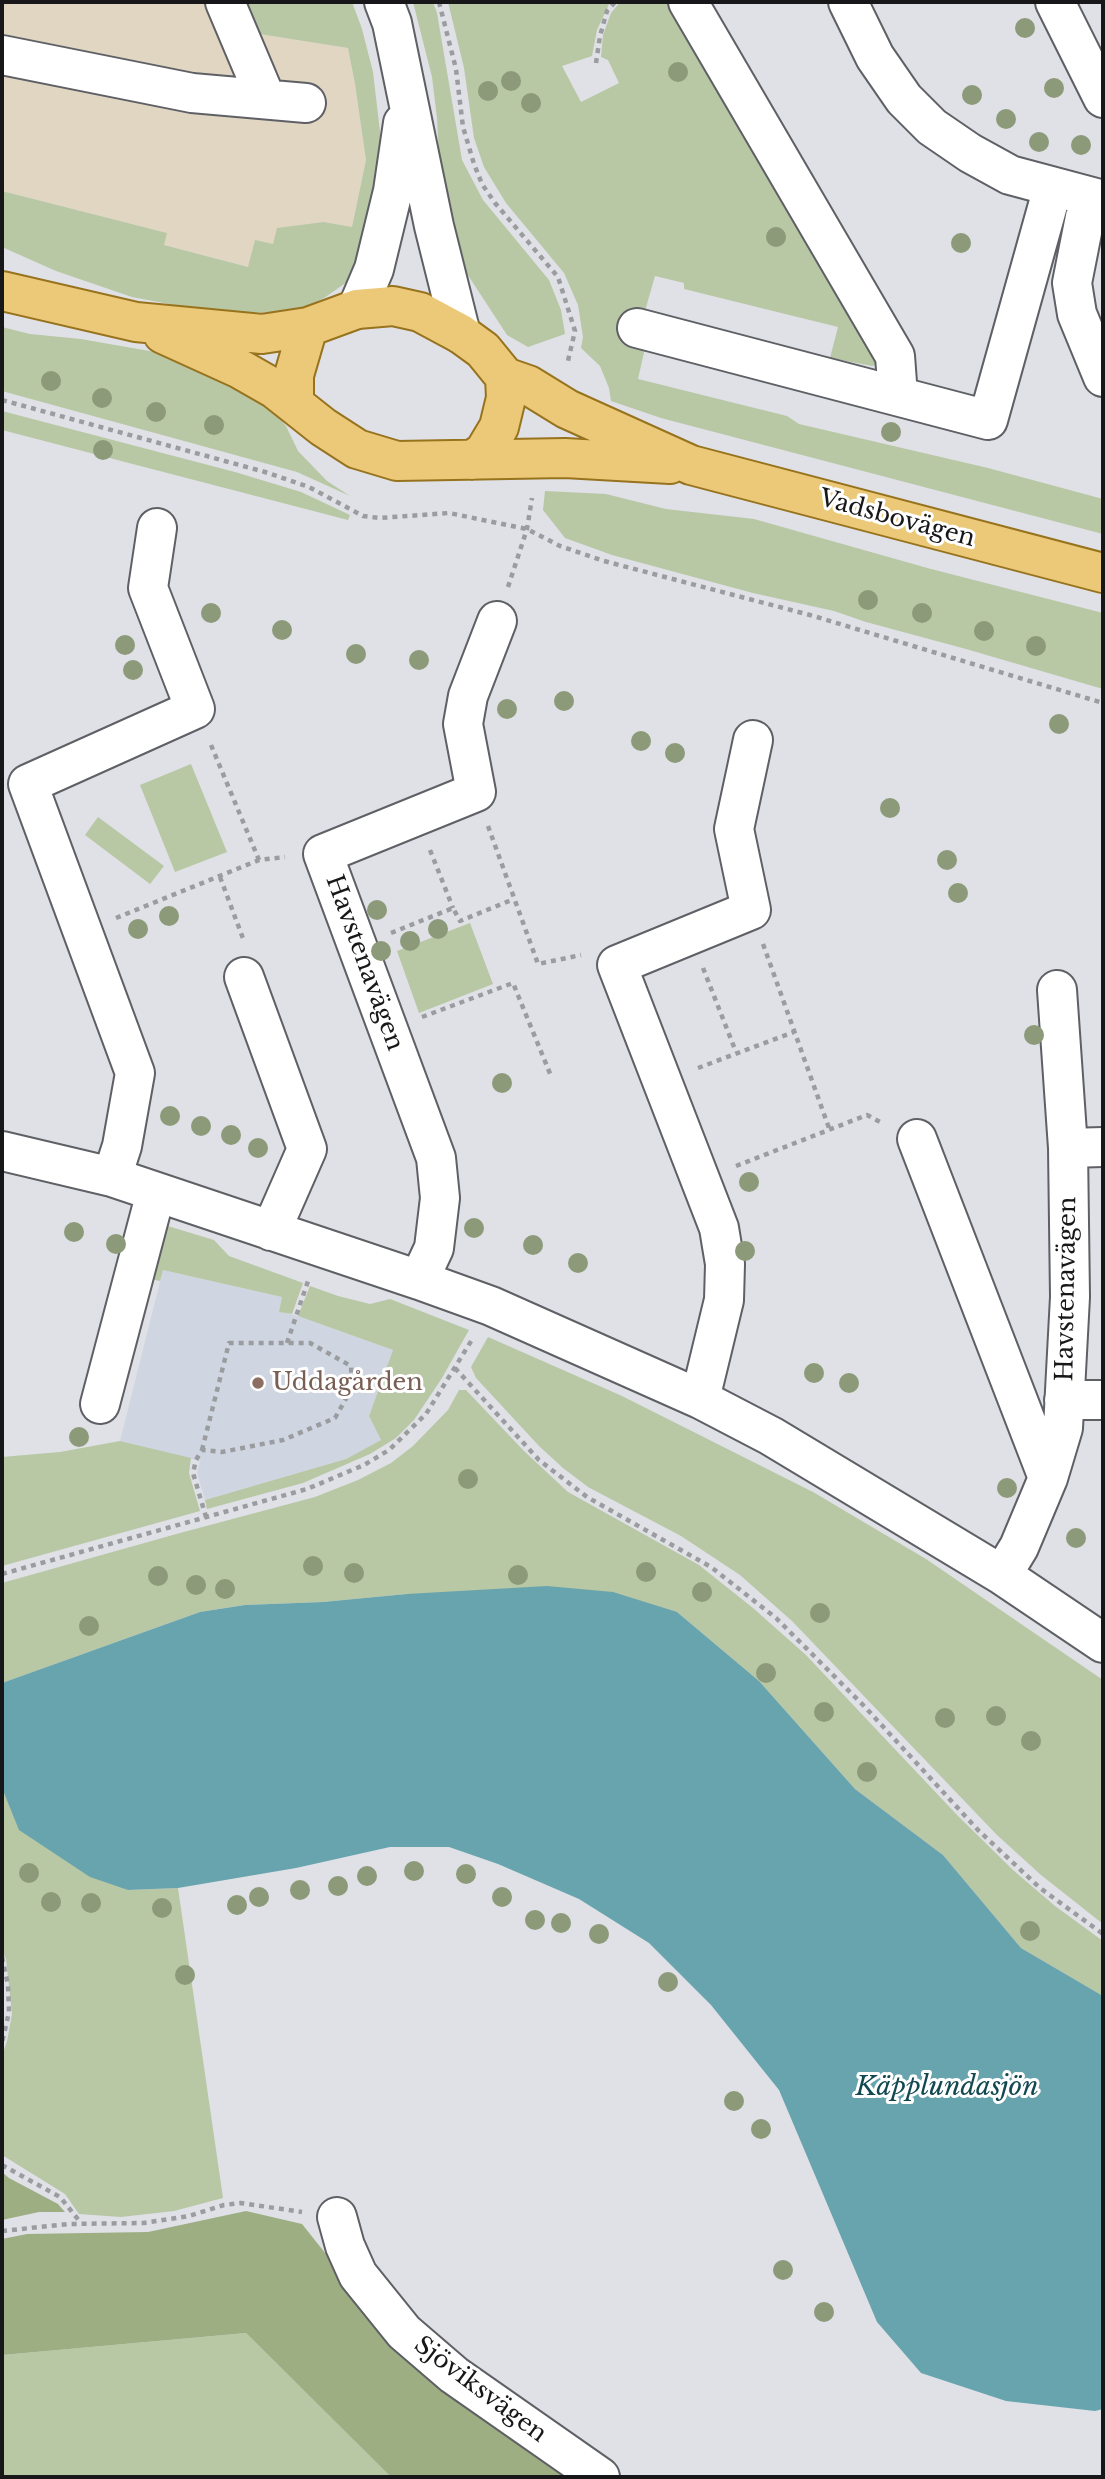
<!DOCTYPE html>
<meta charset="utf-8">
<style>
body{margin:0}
#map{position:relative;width:1105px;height:2479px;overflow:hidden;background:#dfe1e6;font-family:"Libre Baskerville",serif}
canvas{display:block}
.frame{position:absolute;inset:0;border:4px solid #171719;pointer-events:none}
</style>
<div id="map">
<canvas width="1105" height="2479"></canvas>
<div class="frame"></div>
</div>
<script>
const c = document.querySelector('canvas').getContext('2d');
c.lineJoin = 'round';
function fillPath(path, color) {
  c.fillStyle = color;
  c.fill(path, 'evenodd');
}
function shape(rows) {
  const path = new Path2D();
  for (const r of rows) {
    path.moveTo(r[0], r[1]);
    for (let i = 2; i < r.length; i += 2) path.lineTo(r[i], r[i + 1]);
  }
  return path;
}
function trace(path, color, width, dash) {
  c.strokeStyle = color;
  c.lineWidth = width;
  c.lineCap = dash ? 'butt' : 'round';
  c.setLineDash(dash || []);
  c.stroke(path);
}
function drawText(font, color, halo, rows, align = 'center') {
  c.font = font + ' "Libre Baskerville",serif';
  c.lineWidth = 6;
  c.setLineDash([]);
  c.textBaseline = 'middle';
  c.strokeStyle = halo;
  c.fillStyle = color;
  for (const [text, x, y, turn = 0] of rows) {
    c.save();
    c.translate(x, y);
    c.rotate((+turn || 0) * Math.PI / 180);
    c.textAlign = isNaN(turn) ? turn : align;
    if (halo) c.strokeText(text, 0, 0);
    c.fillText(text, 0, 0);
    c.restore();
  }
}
const commercial = shape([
 [2,2,233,2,248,32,348,48,355,84,366,160,352,227,324,222,273,244,248,267,164,245,166,233,2,191]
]);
const built = shape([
 [163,1270,283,1297,280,1312,298,1316,393,1350,369,1416,381,1440,346,1459,205,1500,197,1473,200,1461,120,1441]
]);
const green = shape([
 [233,2,352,2,362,29,373,72,381,140,373,225,365,254,347,282,324,298,302,309,280,313,205,311,132,297,56,271,2,247,2,191,167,233,164,245,248,267,255,240,273,244,277,228,324,222,352,227,366,160,355,84,348,48,247,32],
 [413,2,433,2,437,13,462,160,483,200,549,280,561,310,565,334,528,347,507,335,460,263,441,197,437,118,432,77],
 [448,2,610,2,597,30,592,56,562,66,581,102,619,83,608,60,601,57,603,35,611,13,620,2,679,2,884,363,872,366,830,358,838,327,684,289,684,283,655,276,635,346,645,348,638,379,787,416,799,424,988,468,1103,499,1103,534,661,418,611,401,609,388,600,366,581,348,583,337,578,305,564,273,506,203,484,167,474,138,464,68],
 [2,327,30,334,81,339,155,352,220,376,265,403,286,426,298,451,327,481,350,496,297,472,2,391],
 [2,411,235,472,301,492,350,515,348,520,2,430],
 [545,491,606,494,666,509,754,519,931,569,1103,613,1103,689,966,649,866,622,834,611,753,593,612,555,565,538,543,510],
 [191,764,227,852,175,872,140,785],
 [98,817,164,866,150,884,85,835],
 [470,923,493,984,419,1013,397,951],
 [161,1224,214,1240,229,1256,303,1283,292,1314,279,1312,282,1297,163,1270,160,1281,146,1278],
 [310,1286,338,1296,370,1304,390,1299,469,1330,442,1378,414,1420,396,1438,370,1454,303,1483,207,1509,205,1500,346,1459,381,1440,369,1416,393,1350,298,1316],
 [488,1337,622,1396,813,1492,926,1559,1103,1680,1103,1924,1041,1875,997,1835,792,1621,740,1575,681,1536,588,1487,563,1468,539,1446,476,1378,471,1367],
 [459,1390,466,1390,524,1451,568,1492,699,1565,753,1608,806,1655,958,1816,1013,1870,1055,1906,1103,1941,1103,1996,1021,1948,943,1855,855,1789,759,1681,677,1612,407,1594,323,1602,245,1605,200,1612,2,1683,2,1583,180,1533,315,1497,358,1480,391,1463,413,1446,448,1410],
 [120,1441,191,1458,189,1473,200,1511,2,1566,2,1457,60,1452],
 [2,1788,20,1830,128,1890,178,1888,223,2198,174,2211,121,2217,79,2214,65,2194,2,2155,2,2056,7,2041,12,2014,6,1959,2,1951],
 [246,2333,391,2477,2,2477,2,2355]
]);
const forest = shape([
 [2,2172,9,2178,58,2204,65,2212,39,2212,2,2220],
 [246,2211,302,2224,369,2308,582,2477,391,2477,246,2333,2,2355,2,2239,27,2234,148,2232]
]);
const water = shape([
 [547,1586,613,1592,677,1612,759,1681,855,1789,943,1855,1021,1948,1103,1996,1103,2409,1095,2411,1006,2401,921,2373,877,2322,779,2090,711,2005,649,1943,579,1899,498,1864,449,1847,390,1847,296,1868,178,1888,128,1890,90,1877,19,1830,2,1788,2,1683,200,1612,245,1605,323,1602,407,1594]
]);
const path = shape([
 [439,2,456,69,463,127,474,164,482,184,495,203,558,277,575,331,567,365],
 [596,63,600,36,607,11,615,2],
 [2,400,265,472,309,487,363,516,380,518,449,513,527,529,560,546,604,561,810,615,1103,703],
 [508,587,527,529,532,498],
 [211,745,259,860],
 [488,826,538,964,581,955],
 [430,850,453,908],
 [220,877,244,941],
 [116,918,259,860,285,857],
 [391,933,453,908,460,921,514,899],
 [763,944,829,1128],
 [703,968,736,1052],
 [422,1017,513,983,551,1076],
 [698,1068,794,1032],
 [736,1166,867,1115,884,1124],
 [287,1343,308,1281],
 [455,1368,539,1460,587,1497,711,1567,776,1618,865,1707,978,1830,1040,1888,1103,1934],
 [202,1450,229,1343,310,1343,351,1366,352,1388,335,1418,283,1440,222,1452,202,1450,196,1460,193,1473,206,1517],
 [2,1574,307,1489,364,1465,389,1450,426,1414,473,1338],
 [2,1957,8,1985,9,2012,2,2043],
 [2,2165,60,2197,81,2223],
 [2,2231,68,2224,144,2223,189,2216,224,2205,241,2203,302,2212]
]);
const minor = shape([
 [225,2,266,99],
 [384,2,392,23,434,226,461,334],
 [688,2,895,356,898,396],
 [848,2,875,57,904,99,932,127,970,153,1010,175,1103,200],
 [1055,2,1103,98],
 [2,55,192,93,306,103],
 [1093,198,1085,217,1072,283,1077,314,1103,377],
 [357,309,374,269,393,191,403,123],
 [637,328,988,420,1053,187],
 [244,977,307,1149,271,1231],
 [917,1139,1048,1478],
 [1068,1148,1103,1147],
 [2,1151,112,1177,419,1280,491,1306,700,1399,771,1436,1002,1575,1103,1643],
 [112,1177,122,1146,135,1073,28,784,195,709,148,588,157,528],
 [419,1280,434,1248,440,1198,436,1158,323,854,476,792,463,724,468,696,497,621],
 [700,1399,724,1300,725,1264,719,1228,617,965,751,910,734,829,753,740],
 [1064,1400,1103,1400],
 [100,1404,156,1192],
 [1002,1575,1019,1547,1048,1478,1063,1428,1070,1297,1068,1148,1057,990],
 [337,2217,345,2246,358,2275,404,2332,454,2375,600,2477]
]);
const major = shape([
 [2,291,136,322,262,334,308,327,357,309,393,306,420,312,461,334,483,350,505,377,528,385,567,409,691,465,1103,573],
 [163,334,240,369,275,389,323,427,357,449,397,461,565,458,670,464],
 [294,403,294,375,308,327],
 [472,460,484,452,499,427,506,398,505,377]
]);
const trees = [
 [1025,28],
 [678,72],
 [511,81],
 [1054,88],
 [488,91],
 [972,95],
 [531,103],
 [1006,119],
 [1039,142],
 [1081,145],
 [776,237],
 [961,243],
 [51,381],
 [102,398],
 [156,412],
 [214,425],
 [891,432],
 [103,450],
 [868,600],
 [211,613],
 [922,613],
 [282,630],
 [984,631],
 [125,645],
 [1036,646],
 [356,654],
 [419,660],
 [133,670],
 [564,701],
 [507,709],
 [1059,724],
 [641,741],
 [675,753],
 [890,808],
 [947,860],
 [958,893],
 [377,910],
 [169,916],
 [138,929],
 [438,929],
 [410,941],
 [381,951],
 [1034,1035],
 [502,1083],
 [170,1116],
 [201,1126],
 [231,1135],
 [258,1148],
 [749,1182],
 [474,1228],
 [74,1232],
 [116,1244],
 [533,1245],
 [745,1251],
 [578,1263],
 [814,1373],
 [849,1383],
 [79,1437],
 [468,1479],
 [1007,1488],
 [1076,1538],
 [313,1566],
 [646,1572],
 [354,1573],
 [518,1575],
 [158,1576],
 [196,1585],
 [225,1589],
 [702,1592],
 [820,1613],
 [89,1626],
 [766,1673],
 [824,1712],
 [996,1716],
 [945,1718],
 [1031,1741],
 [867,1772],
 [414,1871],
 [29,1873],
 [466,1874],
 [367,1876],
 [338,1886],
 [300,1890],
 [259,1897],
 [502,1897],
 [51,1902],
 [91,1903],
 [237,1905],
 [162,1908],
 [535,1920],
 [561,1923],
 [1030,1931],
 [599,1934],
 [185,1975],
 [668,1982],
 [734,2101],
 [761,2129],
 [783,2270],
 [824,2312]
];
const markers = [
 [258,1383,7,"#8d6e63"]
];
const streetNames = [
 ["Vadsbovägen",897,519,15],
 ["Havstenavägen",364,963,70],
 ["Havstenavägen",1067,1289,-89],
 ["Sjöviksvägen",480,2390,37]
];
const educationNames = [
 ["Uddagården",272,1383]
];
const waterNames = [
 ["Käpplundasjön",947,2088]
];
fillPath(commercial, '#e1d6c2');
fillPath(built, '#cfd6e1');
fillPath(green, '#b8c7a4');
fillPath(forest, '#9cae82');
fillPath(water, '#68a4ae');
trace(minor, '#5e6065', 42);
trace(major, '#98731e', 42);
trace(path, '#9b9ca0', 4.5, [5, 5]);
trace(minor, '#fff', 38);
trace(major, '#ebc979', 38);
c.fillStyle = '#8c9a79';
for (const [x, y] of trees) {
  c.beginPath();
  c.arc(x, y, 10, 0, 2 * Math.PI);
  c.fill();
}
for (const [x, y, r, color] of markers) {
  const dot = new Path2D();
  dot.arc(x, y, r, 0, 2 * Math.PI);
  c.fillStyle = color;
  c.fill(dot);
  trace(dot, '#fff', 2.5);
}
drawText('24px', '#171719', '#fff', streetNames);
drawText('24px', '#785e54', '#fff', educationNames, 'left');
drawText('italic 26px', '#124951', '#fff', waterNames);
</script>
